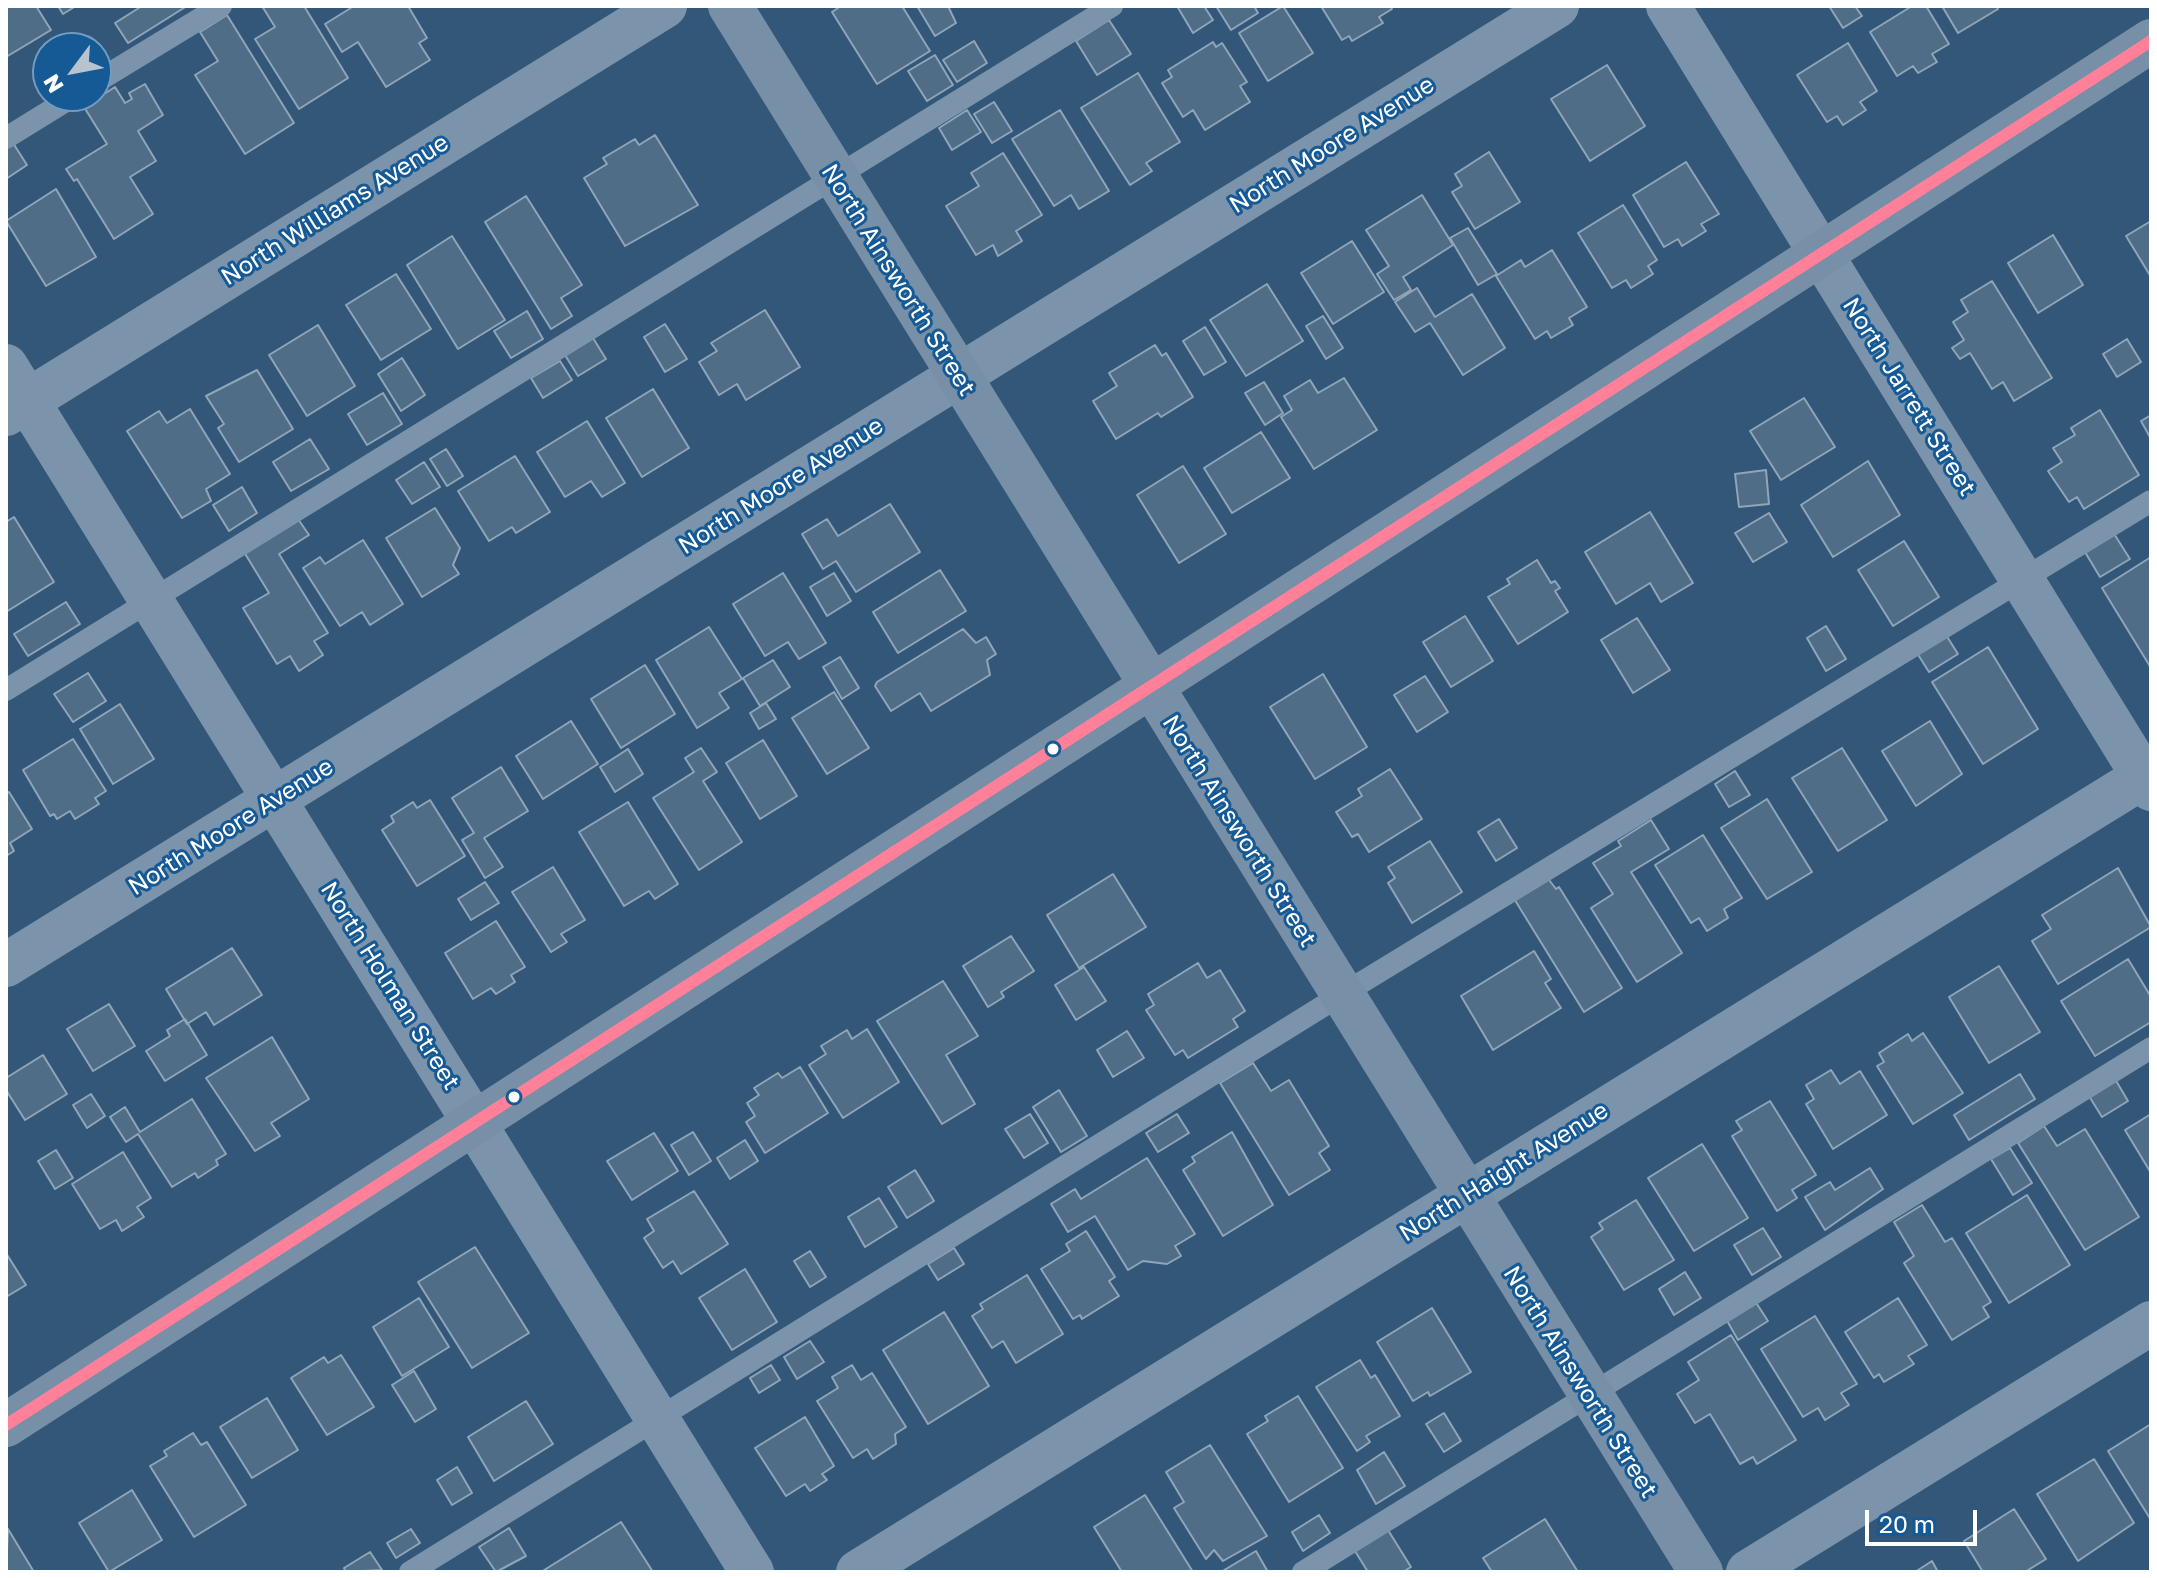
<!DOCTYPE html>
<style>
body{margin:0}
#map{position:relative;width:2157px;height:1578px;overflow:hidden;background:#325778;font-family:"Golos Text",sans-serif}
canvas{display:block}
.frame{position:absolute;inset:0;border:8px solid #fff;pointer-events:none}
.north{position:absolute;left:32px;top:32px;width:80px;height:80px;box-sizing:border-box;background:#155995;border:2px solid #739bbf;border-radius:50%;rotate:238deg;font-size:22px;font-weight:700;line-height:32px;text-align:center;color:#fff}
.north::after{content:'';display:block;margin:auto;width:28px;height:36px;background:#b7c4d0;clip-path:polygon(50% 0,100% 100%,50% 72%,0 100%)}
.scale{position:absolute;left:1865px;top:1510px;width:112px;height:36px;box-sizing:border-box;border:4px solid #fff;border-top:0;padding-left:10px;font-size:24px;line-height:28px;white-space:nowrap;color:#fff;-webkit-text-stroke:6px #155995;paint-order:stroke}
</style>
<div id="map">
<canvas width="2157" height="1578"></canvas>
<div class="frame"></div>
<div class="north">N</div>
<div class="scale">20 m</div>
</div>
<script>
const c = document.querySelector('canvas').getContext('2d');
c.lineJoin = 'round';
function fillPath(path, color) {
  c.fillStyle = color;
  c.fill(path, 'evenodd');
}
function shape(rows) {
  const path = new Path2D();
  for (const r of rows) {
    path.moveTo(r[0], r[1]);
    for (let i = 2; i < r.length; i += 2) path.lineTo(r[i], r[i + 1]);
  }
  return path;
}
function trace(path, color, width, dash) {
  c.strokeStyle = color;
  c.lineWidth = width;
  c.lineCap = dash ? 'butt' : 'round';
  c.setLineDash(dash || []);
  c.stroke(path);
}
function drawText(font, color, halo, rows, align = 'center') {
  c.font = font + ' "Golos Text",sans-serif';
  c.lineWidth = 6;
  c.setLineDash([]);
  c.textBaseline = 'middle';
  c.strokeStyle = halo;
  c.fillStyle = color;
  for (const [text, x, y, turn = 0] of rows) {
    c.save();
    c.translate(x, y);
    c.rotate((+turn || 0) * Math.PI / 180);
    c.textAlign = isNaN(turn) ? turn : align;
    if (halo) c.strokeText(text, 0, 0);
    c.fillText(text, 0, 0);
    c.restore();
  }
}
const building = shape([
 [6,6,36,6,51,30,6,57,6,6],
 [58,6,76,6,63,14,58,6],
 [142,6,187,6,128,43,115,23,142,6],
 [262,6,304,6,348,78,299,109,255,39,275,27,262,6],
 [354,6,408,6,427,38,419,43,430,60,386,87,358,42,342,52,325,24,354,6],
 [841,6,902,6,930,51,877,84,832,12,841,6],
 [917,6,948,6,956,23,935,36,917,6],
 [1177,6,1204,6,1213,20,1193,33,1177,6],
 [1216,6,1254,6,1258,13,1231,30,1216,6],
 [1283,6,1313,53,1268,81,1239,33,1283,6],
 [1321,6,1390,6,1392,9,1379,17,1383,23,1352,41,1349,36,1342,40,1321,6],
 [1829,6,1855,6,1862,16,1843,28,1829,6],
 [1912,6,1926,6,1949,44,1932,54,1937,62,1918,73,1913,66,1897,76,1870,32,1912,6],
 [1942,6,1996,6,1998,9,1958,33,1942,6],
 [227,15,294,123,245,154,195,75,218,61,200,32,227,15],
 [1109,20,1131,54,1097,75,1076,41,1109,20],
 [974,41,987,63,957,82,943,60,974,41],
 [1213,42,1216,47,1222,43,1247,82,1240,86,1250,102,1205,130,1193,110,1183,117,1162,83,1172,77,1168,70,1213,42],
 [1848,43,1877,91,1860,102,1866,110,1843,125,1837,116,1827,122,1797,75,1848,43],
 [935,55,953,85,927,101,908,71,935,55],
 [1607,65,1645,126,1590,161,1551,99,1607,65],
 [1138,73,1180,142,1146,163,1152,171,1130,185,1081,108,1138,73],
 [145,84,163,115,138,131,156,161,130,177,153,214,114,239,77,179,74,181,66,169,107,144,84,107,115,87,125,103,132,99,129,93,145,84],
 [994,102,1012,131,992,143,974,114,994,102],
 [967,110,981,132,952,150,939,128,967,110],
 [1060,110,1109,191,1079,209,1071,195,1054,206,1012,139,1060,110],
 [655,135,698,205,625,246,584,178,607,164,603,158,635,139,639,145,655,135],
 [13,143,27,165,6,179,6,148,13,143],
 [1489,152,1520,202,1475,229,1452,192,1462,186,1455,174,1489,152],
 [1003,153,1042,215,1016,231,1022,241,998,256,993,245,976,255,946,206,979,186,971,173,1003,153],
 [1686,162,1719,214,1701,224,1706,231,1682,246,1678,239,1664,247,1633,195,1686,162],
 [56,189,96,257,46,286,6,221,56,189],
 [1422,195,1453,245,1403,277,1411,290,1394,300,1377,274,1389,266,1366,230,1422,195],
 [526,196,582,285,561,298,572,316,551,329,485,222,526,196],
 [1623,205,1657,260,1648,266,1653,274,1631,288,1626,280,1612,288,1578,233,1623,205],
 [2151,221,2151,277,2126,236,2151,221],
 [1468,228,1497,274,1478,285,1450,238,1468,228],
 [2053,235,2083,285,2038,313,2008,263,2053,235],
 [452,236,505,320,458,349,407,265,452,236],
 [1352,241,1384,292,1333,324,1301,273,1352,241],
 [1552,250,1587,307,1569,318,1573,325,1551,338,1547,331,1535,339,1496,276,1521,260,1525,267,1552,250],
 [396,274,431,329,381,360,346,305,396,274],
 [1992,281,2052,378,2014,401,2003,382,1992,389,1970,353,1960,359,1952,348,1964,340,1953,322,1968,312,1961,300,1992,281],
 [1267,284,1303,341,1246,376,1210,320,1267,284],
 [1417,288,1435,317,1472,294,1505,348,1463,375,1430,323,1415,332,1395,302,1417,288],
 [765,310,800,367,746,400,737,384,719,395,699,362,717,351,711,343,765,310],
 [527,311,543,339,511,358,494,331,527,311],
 [1323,316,1343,348,1326,359,1306,326,1323,316],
 [665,324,687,359,665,372,644,337,665,324],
 [318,325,355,386,307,416,269,355,318,325],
 [1205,327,1226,362,1204,375,1183,341,1205,327],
 [593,338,606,359,578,376,565,355,593,338],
 [2127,339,2141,362,2117,377,2103,354,2127,339],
 [1155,345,1162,356,1166,353,1193,397,1161,417,1158,413,1116,439,1093,401,1117,386,1109,373,1155,345],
 [402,358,425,395,401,411,378,374,402,358],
 [560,361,572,380,543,398,531,378,560,361],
 [257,370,293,429,239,462,218,428,224,424,206,396,257,370],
 [1344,378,1377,430,1314,469,1281,417,1292,410,1284,396,1310,380,1318,393,1344,378],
 [1264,382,1283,413,1265,425,1245,393,1264,382],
 [653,389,689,448,642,477,606,418,653,389],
 [383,393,402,424,367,445,348,414,383,393],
 [1804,398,1835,447,1781,480,1750,431,1804,398],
 [190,409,230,474,206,489,211,501,182,518,127,431,159,411,167,423,190,409],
 [2100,410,2139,475,2084,509,2077,497,2069,502,2048,471,2062,462,2053,448,2075,435,2071,428,2100,410],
 [2151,415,2151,439,2141,421,2151,415],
 [587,421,625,483,602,497,591,481,565,497,537,452,587,421],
 [1261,432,1290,478,1232,513,1204,468,1261,432],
 [310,439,329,469,291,491,273,462,310,439],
 [446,449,463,476,447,486,430,459,446,449],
 [515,456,550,512,516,533,512,527,489,541,458,491,515,456],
 [1868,461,1900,515,1833,557,1801,505,1868,461],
 [424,462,440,487,412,504,396,480,424,462],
 [1183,466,1226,534,1179,563,1137,495,1183,466],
 [1766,470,1769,504,1739,507,1735,474,1766,470],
 [242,487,257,513,229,531,213,505,242,487],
 [890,504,920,552,856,592,836,561,823,569,802,534,827,519,838,536,890,504],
 [435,508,460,548,453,565,459,574,422,597,386,538,435,508],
 [1650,512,1693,583,1661,602,1650,583,1616,604,1585,552,1650,512],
 [1769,513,1787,542,1753,562,1735,533,1769,513],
 [14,517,54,582,6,612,6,522,14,517],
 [298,519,309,535,279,554,328,633,314,641,323,655,299,671,290,656,277,664,243,608,269,593,244,552,298,519],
 [2111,529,2130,559,2100,577,2082,547,2111,529],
 [363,540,403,604,370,625,362,612,340,626,303,568,320,557,325,564,363,540],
 [1904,541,1939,597,1893,626,1858,570,1904,541],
 [2151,557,2151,668,2102,588,2151,557],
 [1537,560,1551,583,1555,581,1560,588,1555,591,1568,612,1518,644,1488,597,1510,584,1507,579,1537,560],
 [940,570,966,611,898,653,873,612,940,570],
 [783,573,826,643,799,659,788,642,765,656,733,604,783,573],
 [834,573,851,601,827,616,810,587,834,573],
 [66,602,80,624,28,656,14,634,66,602],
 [1465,616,1493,661,1451,687,1423,642,1465,616],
 [1637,618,1670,670,1633,693,1601,640,1637,618],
 [1826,626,1846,659,1826,671,1807,638,1826,626],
 [709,627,742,679,719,693,729,708,697,728,656,660,709,627],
 [963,629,976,643,986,637,996,654,987,660,990,675,931,711,920,693,891,711,875,686,877,682,963,629],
 [1946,635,1958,654,1929,672,1917,653,1946,635],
 [1988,647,2038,729,1983,764,1932,682,1988,647],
 [840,657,859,688,842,699,823,667,840,657],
 [773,660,790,687,760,706,743,678,773,660],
 [645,665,675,714,621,748,591,699,645,665],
 [88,673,106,701,73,722,54,694,88,673],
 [1323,674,1367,747,1315,779,1270,707,1323,674],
 [1425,676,1448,712,1417,732,1394,695,1425,676],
 [834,692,869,748,827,774,792,718,834,692],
 [766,703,776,719,759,729,750,713,766,703],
 [120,704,154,759,113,784,80,729,120,704],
 [571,721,598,764,543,799,516,756,571,721],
 [1930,721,1962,774,1916,806,1882,751,1930,721],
 [73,739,106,791,95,798,99,804,75,819,70,811,57,819,54,814,50,816,23,770,73,739],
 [763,740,797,796,760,819,726,763,763,740],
 [701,748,717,772,703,781,742,842,699,870,653,798,694,772,685,758,701,748],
 [1842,748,1887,820,1838,851,1792,778,1842,748],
 [628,749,643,774,615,792,600,767,628,749],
 [501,767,528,811,484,838,503,867,485,878,462,840,474,833,452,798,501,767],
 [1390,769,1422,819,1369,852,1358,834,1352,837,1336,812,1362,796,1358,789,1390,769],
 [1735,771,1750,795,1729,807,1715,784,1735,771],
 [9,792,32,829,10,843,14,851,6,856,6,794,9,792],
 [1767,799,1812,872,1767,899,1721,828,1767,799],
 [430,800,465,856,417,886,382,830,394,822,391,816,413,802,417,808,430,800],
 [628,802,678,884,655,899,649,891,624,906,579,832,628,802],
 [1499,819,1517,848,1496,861,1478,832,1499,819],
 [1651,820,1669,849,1631,872,1682,953,1637,982,1591,908,1613,894,1593,863,1621,846,1618,841,1651,820],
 [1703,835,1742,898,1724,909,1728,918,1707,931,1699,918,1691,923,1655,865,1703,835],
 [1430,841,1462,892,1412,923,1388,883,1395,878,1388,867,1430,841],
 [553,867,585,920,561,934,567,942,551,952,512,892,553,867],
 [2118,868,2151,927,2058,984,2032,941,2051,929,2042,915,2118,868],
 [1113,874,1146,927,1079,968,1047,915,1113,874],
 [1546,876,1556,889,1559,887,1622,988,1584,1012,1513,897,1546,876],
 [485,882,499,903,471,920,458,899,485,882],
 [496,921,525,967,511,975,515,982,496,994,491,988,473,999,445,953,496,921],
 [1011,936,1034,971,1001,992,1004,997,988,1007,963,966,1011,936],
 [232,948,262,995,214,1025,206,1012,187,1024,166,989,232,948],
 [1534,951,1551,979,1545,983,1561,1008,1493,1050,1461,996,1534,951],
 [2128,959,2151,997,2151,1022,2095,1056,2061,1001,2128,959],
 [1198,963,1207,978,1220,970,1245,1011,1233,1019,1238,1027,1188,1058,1183,1050,1175,1055,1146,1010,1154,1005,1148,994,1198,963],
 [1999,966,2040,1032,1989,1063,1949,997,1999,966],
 [1084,967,1106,1001,1076,1020,1055,985,1084,967],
 [943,981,978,1036,946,1055,975,1104,942,1124,877,1021,943,981],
 [109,1004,135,1046,93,1071,67,1029,109,1004],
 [185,1019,207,1055,165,1081,146,1051,170,1036,167,1030,185,1019],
 [867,1029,899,1082,843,1118,809,1065,826,1054,821,1046,847,1030,852,1039,867,1029],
 [1127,1031,1144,1058,1113,1077,1097,1050,1127,1031],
 [1923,1033,1963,1093,1913,1124,1877,1066,1884,1062,1879,1053,1908,1034,1912,1041,1923,1033],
 [272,1037,309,1099,271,1123,280,1136,255,1151,206,1078,272,1037],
 [43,1055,67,1094,25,1120,6,1090,6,1078,43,1055],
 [1253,1063,1271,1091,1289,1080,1329,1146,1319,1153,1330,1170,1289,1195,1220,1083,1253,1063],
 [800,1067,828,1113,765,1153,746,1122,755,1116,747,1103,759,1095,754,1088,778,1073,782,1078,800,1067],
 [1831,1070,1840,1084,1860,1071,1887,1115,1833,1149,1806,1104,1814,1099,1806,1085,1831,1070],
 [2020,1074,2035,1099,1969,1140,1954,1115,2020,1074],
 [2115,1079,2128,1101,2102,1117,2089,1096,2115,1079],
 [1059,1090,1087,1136,1061,1152,1033,1107,1059,1090],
 [91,1094,105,1116,87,1128,73,1105,91,1094],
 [192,1099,226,1154,216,1160,218,1165,198,1178,195,1173,172,1187,138,1134,126,1142,110,1117,125,1107,140,1132,192,1099],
 [1770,1101,1816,1175,1792,1190,1797,1198,1777,1211,1732,1136,1742,1130,1736,1121,1770,1101],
 [1030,1114,1048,1143,1024,1158,1005,1129,1030,1114],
 [1177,1114,1189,1133,1158,1152,1146,1133,1177,1114],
 [2151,1114,2151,1173,2125,1130,2151,1114],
 [2044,1126,2057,1146,2085,1129,2139,1217,2085,1250,2018,1143,2044,1126],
 [693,1132,711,1161,689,1175,671,1145,693,1132],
 [1232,1132,1273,1205,1223,1236,1183,1170,1195,1162,1192,1157,1232,1132],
 [654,1133,678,1171,632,1200,607,1161,654,1133],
 [745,1140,758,1161,730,1179,717,1158,745,1140],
 [1702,1144,1748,1218,1694,1251,1648,1178,1702,1144],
 [2010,1148,2032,1183,2013,1195,1991,1159,2010,1148],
 [56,1150,73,1178,55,1189,38,1161,56,1150],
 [123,1152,151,1198,137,1207,144,1217,122,1231,116,1220,100,1229,72,1184,123,1152],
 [1147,1158,1195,1234,1175,1246,1181,1256,1167,1264,1143,1261,1128,1270,1095,1216,1068,1232,1051,1204,1075,1189,1081,1199,1147,1158],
 [1870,1168,1883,1189,1825,1230,1805,1197,1830,1182,1835,1190,1870,1168],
 [915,1170,934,1201,907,1218,888,1187,915,1170],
 [694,1191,728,1244,681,1274,673,1261,663,1268,644,1238,654,1231,647,1219,694,1191],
 [2027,1195,2070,1265,2009,1303,1966,1233,2027,1195],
 [879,1198,897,1227,865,1247,848,1217,879,1198],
 [1636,1200,1674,1260,1624,1290,1591,1237,1603,1229,1599,1223,1636,1200],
 [1922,1205,1945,1242,1952,1238,1991,1302,1983,1307,1989,1317,1952,1340,1904,1263,1914,1256,1894,1222,1922,1205],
 [1763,1228,1781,1257,1752,1275,1734,1245,1763,1228],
 [1086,1231,1115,1277,1109,1281,1119,1296,1082,1319,1080,1315,1073,1319,1041,1269,1070,1251,1066,1244,1086,1231],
 [475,1247,529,1333,472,1368,418,1282,475,1247],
 [954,1248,964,1264,938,1280,928,1264,954,1248],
 [810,1251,826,1277,810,1287,794,1261,810,1251],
 [6,1253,26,1285,6,1297,6,1253],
 [745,1269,777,1322,732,1350,699,1298,745,1269],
 [1685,1272,1701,1298,1674,1315,1659,1289,1685,1272],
 [1027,1275,1063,1334,1016,1363,1003,1341,992,1348,972,1316,983,1309,980,1304,1027,1275],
 [419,1298,449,1347,402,1376,373,1327,419,1298],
 [1898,1298,1927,1345,1908,1356,1914,1364,1884,1382,1879,1374,1874,1378,1845,1332,1898,1298],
 [1755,1301,1768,1321,1738,1340,1726,1319,1755,1301],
 [1432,1308,1471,1372,1430,1396,1428,1392,1413,1401,1377,1342,1432,1308],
 [944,1312,989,1386,928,1424,883,1350,944,1312],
 [1815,1316,1857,1384,1841,1393,1849,1405,1825,1420,1818,1408,1803,1417,1761,1349,1815,1316],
 [1731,1335,1796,1440,1757,1464,1753,1457,1740,1464,1710,1414,1695,1423,1677,1394,1699,1380,1688,1362,1731,1335],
 [810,1341,824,1362,797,1379,784,1357,810,1341],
 [341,1355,374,1407,327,1435,291,1378,324,1357,328,1363,341,1355],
 [1360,1360,1371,1378,1375,1375,1400,1416,1366,1436,1370,1442,1357,1451,1316,1387,1360,1360],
 [771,1365,780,1380,759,1393,750,1378,771,1365],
 [852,1365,861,1380,872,1373,906,1427,895,1434,896,1444,873,1459,867,1449,853,1458,817,1401,838,1388,832,1377,852,1365],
 [414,1371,436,1409,415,1422,392,1385,414,1371],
 [1298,1396,1343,1468,1289,1502,1247,1434,1268,1421,1265,1416,1298,1396],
 [267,1398,298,1450,252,1478,220,1427,267,1398],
 [526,1401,553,1444,494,1481,468,1437,526,1401],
 [1444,1413,1461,1441,1444,1452,1426,1424,1444,1413],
 [805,1417,834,1466,822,1474,827,1480,810,1491,805,1484,786,1496,755,1448,805,1417],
 [2151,1424,2151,1520,2108,1451,2151,1424],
 [193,1433,201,1445,207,1442,246,1505,194,1537,150,1466,167,1456,164,1451,193,1433],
 [1210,1445,1267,1536,1223,1561,1214,1550,1206,1559,1174,1508,1184,1502,1166,1472,1210,1445],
 [1384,1452,1405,1486,1376,1504,1357,1470,1384,1452],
 [2094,1459,2134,1523,2078,1561,2037,1494,2094,1459],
 [457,1467,472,1493,452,1505,437,1480,457,1467],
 [132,1490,162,1540,109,1572,79,1523,132,1490],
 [1145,1495,1193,1572,1122,1572,1094,1527,1145,1495],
 [2014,1509,2046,1559,2025,1572,1983,1572,1964,1541,2014,1509],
 [1319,1515,1330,1533,1303,1551,1292,1532,1319,1515],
 [1545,1519,1578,1572,1492,1572,1483,1558,1545,1519],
 [621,1522,653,1572,541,1572,621,1522],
 [509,1528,526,1556,496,1572,479,1547,509,1528],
 [8,1529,34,1572,6,1572,8,1529],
 [411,1529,420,1543,396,1558,387,1543,411,1529],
 [1388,1530,1411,1567,1403,1572,1368,1572,1355,1551,1388,1530],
 [1256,1551,1268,1572,1221,1572,1256,1551],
 [370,1552,382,1570,346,1572,344,1568,370,1552],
 [1932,1561,1938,1572,1915,1572,1932,1561]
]);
const lane = shape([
 [96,82,221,6],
 [6,138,74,96],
 [6,690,1112,6],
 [410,1572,1341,995,2151,501],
 [1303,1572,2151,1048]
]);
const street = shape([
 [1668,6,2151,789],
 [6,366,752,1572],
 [6,414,665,6],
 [6,965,1557,6],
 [858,1572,2151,772],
 [1748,1572,2151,1323]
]);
const secondary = shape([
 [730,6,1701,1572],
 [6,1425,2151,41]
]);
const bus1 = shape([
 [6,1425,2151,41]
]);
const markers = [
 [1053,749,7,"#fff"],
 [514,1097,7,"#fff"]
];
const streetNames = [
 ["North Moore Avenue",1332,145,-32],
 ["North Williams Avenue",335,210,-32],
 ["North Ainsworth Street",898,280,58],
 ["North Jarrett Street",1909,397,58],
 ["North Moore Avenue",781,486,-32],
 ["North Moore Avenue",231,827,-32],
 ["North Ainsworth Street",1239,831,58],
 ["North Holman Street",390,986,58],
 ["North Haight Avenue",1504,1172,-32],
 ["North Ainsworth Street",1580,1382,58]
];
fillPath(building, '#4f6d87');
trace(building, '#90a5b8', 2);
trace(lane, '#7c94ab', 22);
trace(street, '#7c94ab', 44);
trace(secondary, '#7790a7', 44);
trace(bus1, '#ff8098', 12);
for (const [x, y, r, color] of markers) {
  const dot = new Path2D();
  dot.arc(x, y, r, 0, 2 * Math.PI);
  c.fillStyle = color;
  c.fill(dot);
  trace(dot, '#155995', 3);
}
drawText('24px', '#fff', '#155995', streetNames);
</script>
